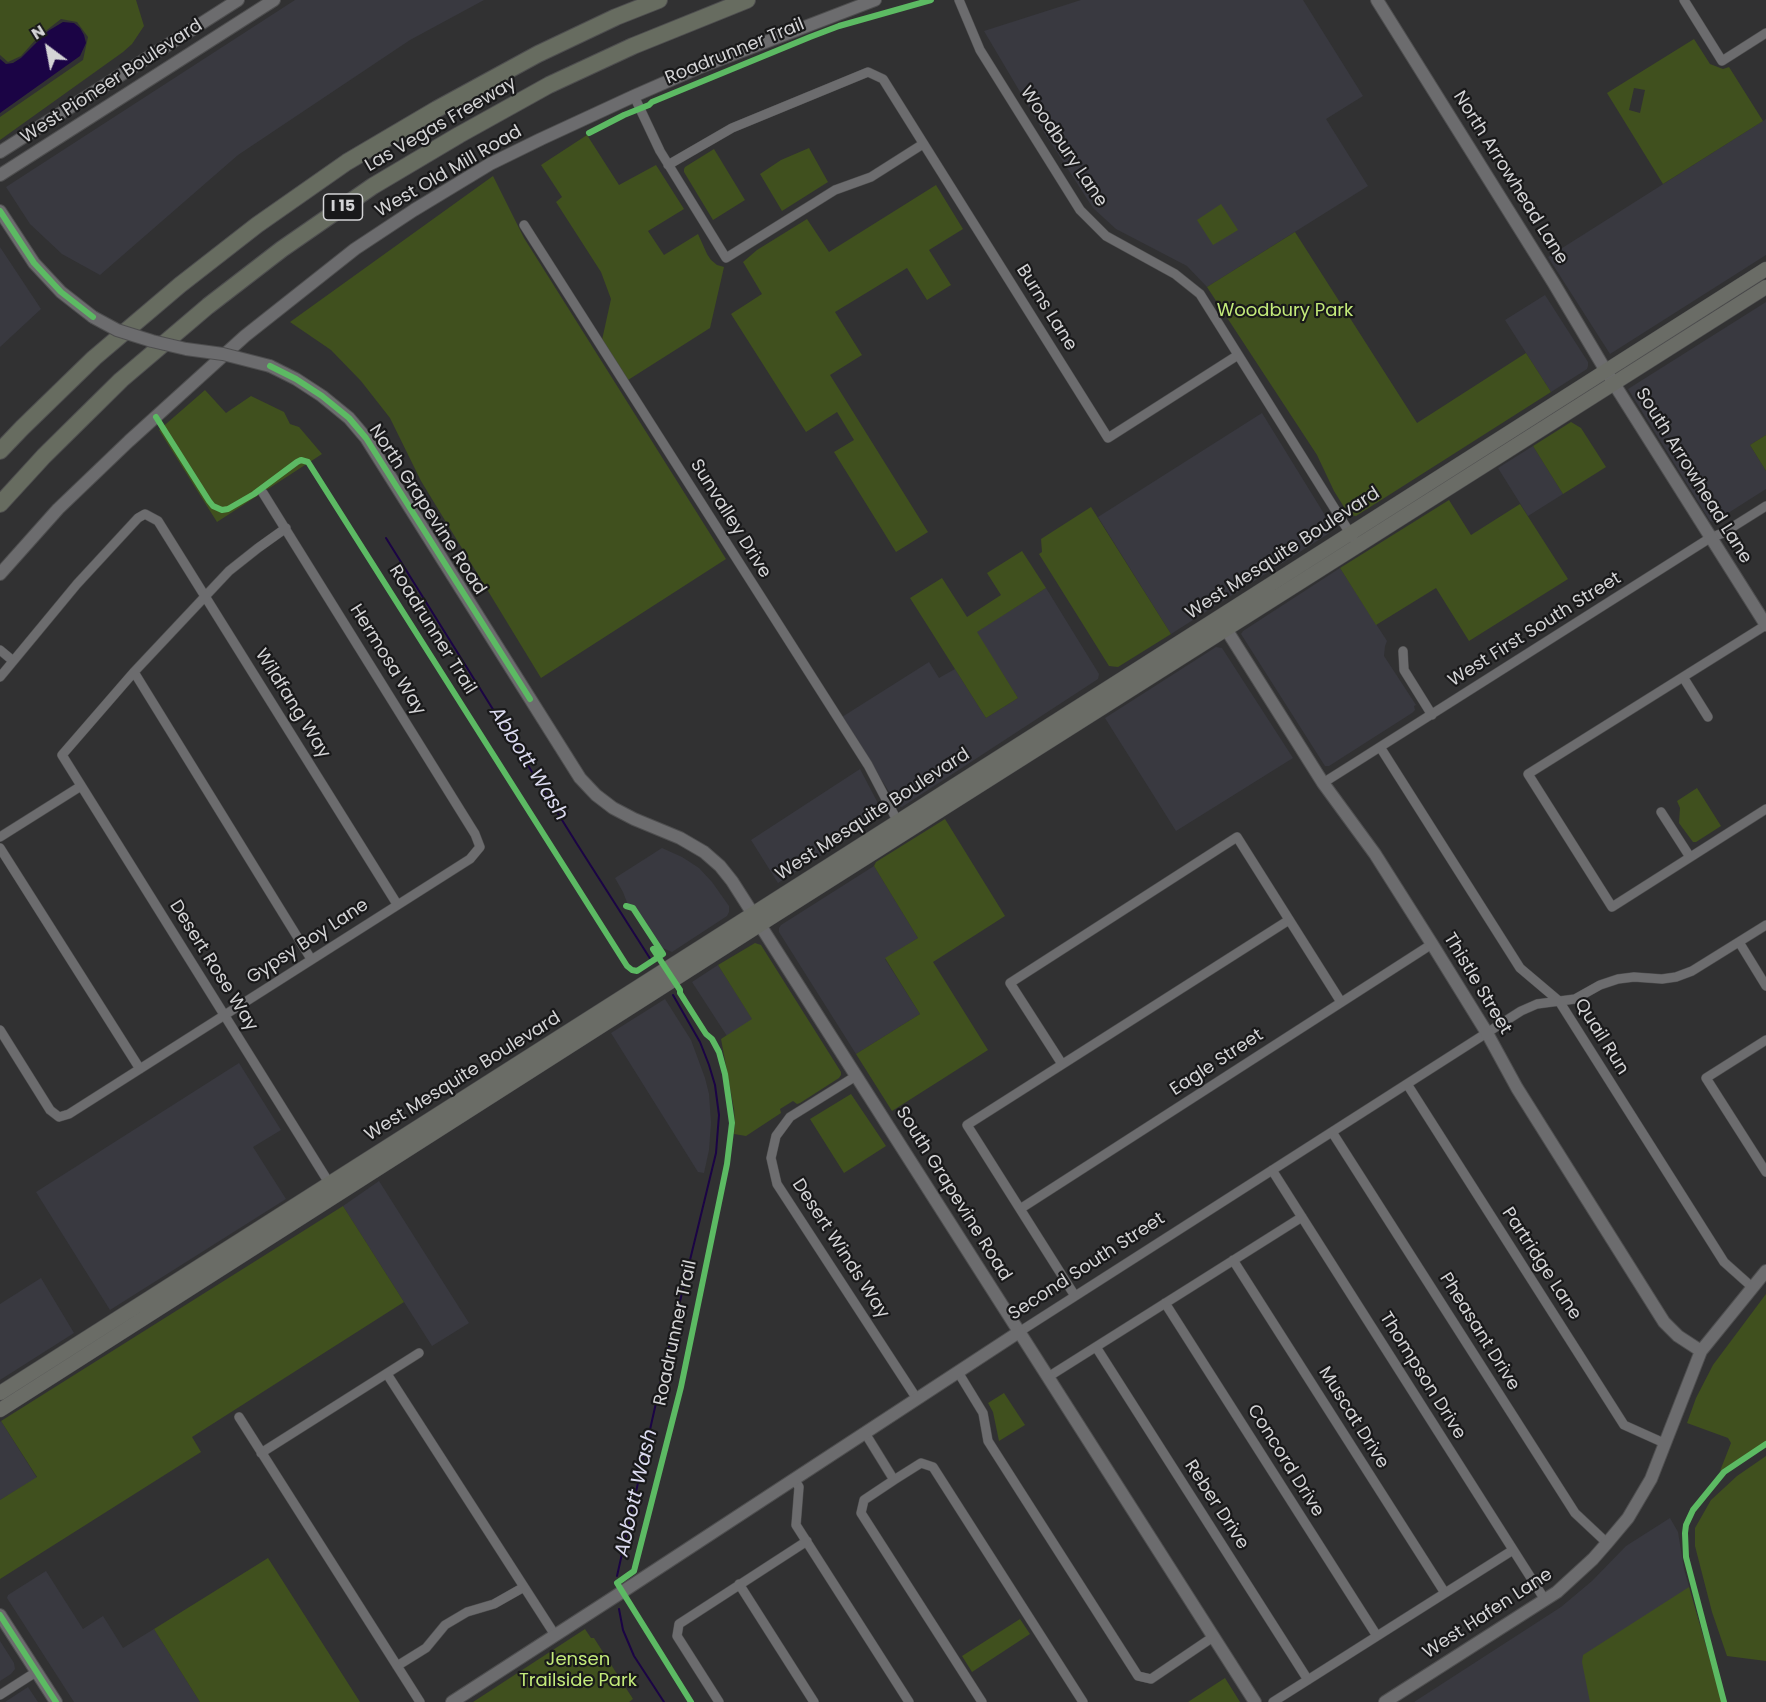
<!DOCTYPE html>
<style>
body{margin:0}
#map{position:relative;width:1766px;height:1702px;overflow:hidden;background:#313132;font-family:Poppins,sans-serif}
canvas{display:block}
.north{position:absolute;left:18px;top:18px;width:60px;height:60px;-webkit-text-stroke:4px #19191a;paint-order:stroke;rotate:328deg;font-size:16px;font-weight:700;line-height:24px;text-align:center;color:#d4d4d6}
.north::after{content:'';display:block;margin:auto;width:21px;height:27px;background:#d4d4d6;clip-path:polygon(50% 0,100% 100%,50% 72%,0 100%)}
</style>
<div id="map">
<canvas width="1766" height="1702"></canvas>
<div class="north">N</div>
</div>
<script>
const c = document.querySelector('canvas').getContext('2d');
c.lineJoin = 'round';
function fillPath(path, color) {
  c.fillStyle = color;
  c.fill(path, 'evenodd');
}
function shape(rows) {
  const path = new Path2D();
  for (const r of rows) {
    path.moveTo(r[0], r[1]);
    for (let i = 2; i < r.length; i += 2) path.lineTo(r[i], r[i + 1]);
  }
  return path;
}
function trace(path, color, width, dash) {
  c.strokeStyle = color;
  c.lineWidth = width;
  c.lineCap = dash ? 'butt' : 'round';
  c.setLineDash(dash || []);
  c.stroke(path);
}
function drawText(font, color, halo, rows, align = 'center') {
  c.font = font + ' Poppins,sans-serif';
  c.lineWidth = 4.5;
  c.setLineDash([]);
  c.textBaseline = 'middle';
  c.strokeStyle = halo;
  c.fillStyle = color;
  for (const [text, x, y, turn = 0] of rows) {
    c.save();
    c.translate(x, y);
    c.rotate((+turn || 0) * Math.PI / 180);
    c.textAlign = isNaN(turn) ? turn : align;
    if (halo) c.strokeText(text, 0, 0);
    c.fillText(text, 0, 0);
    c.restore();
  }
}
const built = shape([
 [295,0,484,0,410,40,238,155,100,275,62,254,30,224,6,187],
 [1081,0,1303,0,1363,96,1326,119,1368,186,1207,287,1187,266,1116,229,1093,208,1042,129,984,31],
 [1766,119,1766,255,1610,354,1548,257],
 [0,247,41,309,0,347],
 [1545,295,1588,362,1588,366,1587,369,1551,392,1505,320],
 [1766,302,1766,435,1750,445,1766,471,1766,489,1714,522,1710,521,1628,389],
 [1262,413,1331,525,1331,530,1328,534,1171,634,1098,517],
 [1533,446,1563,494,1528,516,1498,468],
 [1340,568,1387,641,1385,646,1384,656,1416,705,1414,706,1415,710,1412,713,1329,766,1325,766,1241,634,1243,631],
 [1046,588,1099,674,1098,679,902,807,898,806,842,717,929,662,939,678,955,669,986,718,1018,698,976,632],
 [1216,647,1222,648,1293,758,1176,831,1105,718],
 [860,769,881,809,881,815,878,819,778,883,751,840],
 [662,848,682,857,699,868,712,882,729,906,729,912,727,916,672,952,660,947,634,907,628,905,623,892,615,878],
 [874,866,918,938,885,959,920,1014,856,1054,779,932,779,928,781,925],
 [718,965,753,1020,727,1036,692,982],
 [665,999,691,1040,705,1078,709,1094,711,1123,709,1150,704,1173,698,1172,611,1033],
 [239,1063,281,1130,253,1147,286,1199,110,1310,36,1192],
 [379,1181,469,1323,432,1346,343,1206],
 [41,1278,74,1333,0,1380,0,1304],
 [1,1421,37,1478,0,1500,0,1422],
 [1670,1518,1678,1532,1684,1569,1722,1702,1414,1702,1561,1607,1592,1581,1626,1546],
 [46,1571,83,1629,103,1616,123,1648,154,1629,200,1702,74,1702,7,1598,8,1595],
 [0,1641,14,1663,15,1669,11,1674,0,1681],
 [28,1687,38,1702,5,1702]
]);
const green = shape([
 [0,0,136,0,144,26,132,44,123,52,0,140,0,117,83,60,88,37,77,22,61,19,38,37,21,56,8,62,0,55],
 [1694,39,1710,64,1723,69,1729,67,1763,121,1663,184,1607,93],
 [1634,88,1645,90,1640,113,1629,110],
 [587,135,619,185,656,165,684,209,648,231,664,255,698,234,707,254,711,260,717,265,724,267,710,328,628,380,602,340,611,299,601,272,556,202,562,197,541,165],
 [809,148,828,182,782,211,760,174,781,160],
 [714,149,745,200,713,220,684,172,684,169,685,167],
 [493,176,524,238,726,559,541,678,421,481,390,418,361,381,331,350,290,322],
 [936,185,963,229,929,250,951,285,927,300,907,268,835,312,862,355,830,375,928,532,896,552,834,452,854,440,837,412,806,432,731,314,762,294,743,262,757,250,807,219,829,252],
 [1221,204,1238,230,1213,245,1197,220],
 [1295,232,1417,423,1526,353,1551,392,1356,516,1349,515,1334,491,1317,455,1207,287],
 [205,390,226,413,251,396,284,412,290,424,299,427,322,454,217,522,159,430],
 [1571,422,1581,428,1606,467,1563,494,1533,446],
 [1766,435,1766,471,1750,445],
 [1449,500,1471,535,1520,504,1568,579,1469,641,1436,588,1376,625,1340,568],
 [1091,507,1171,634,1118,667,1109,666,1039,554,1042,552,1041,539],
 [1022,551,1046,588,977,632,1018,698,986,718,910,598,942,578,967,617,1001,595,987,573],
 [1697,788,1721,826,1696,842,1693,842,1679,823,1680,808,1677,801],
 [945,819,1005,916,933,962,988,1050,892,1111,856,1054,920,1014,885,958,918,938,874,866,876,862],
 [755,943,761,945,841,1072,841,1075,839,1078,800,1103,797,1104,793,1101,780,1109,781,1113,746,1136,734,1134,735,1124,734,1109,721,1039,752,1019,718,965],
 [851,1094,886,1146,844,1173,810,1119],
 [343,1206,404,1302,192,1437,201,1452,0,1579,0,1500,37,1477,1,1421],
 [1766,1294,1766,1442,1720,1471,1731,1443,1728,1438,1687,1423,1696,1398,1713,1365],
 [1004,1393,1025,1425,999,1441,993,1412,988,1403],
 [1766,1456,1766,1661,1727,1656,1712,1612,1695,1546,1695,1528,1711,1500,1737,1476],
 [268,1558,360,1702,200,1702,154,1629],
 [1689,1587,1722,1702,1590,1702,1582,1662,1583,1655],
 [1020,1619,1030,1634,972,1672,962,1656],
 [585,1629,591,1638,594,1638,633,1699,629,1702,473,1702],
 [1225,1678,1240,1702,1188,1702]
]);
const water = shape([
 [63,22,74,23,80,28,84,35,86,43,80,56,0,113,0,59,6,64,13,63,21,58,48,31]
]);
const stream = shape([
 [386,538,577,844,651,960],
 [617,1576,665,1363,716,1153,719,1115,715,1085,709,1065,700,1042,673,995],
 [619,1609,623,1630,634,1656,664,1702]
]);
const street = shape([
 [959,0,980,50,1080,210,1106,236,1175,274,1200,294,1353,538],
 [1684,0,1722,61,1766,33],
 [634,96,660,151,726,258,835,190,871,177,923,144],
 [668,165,732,128,868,72,883,79,1108,438,1238,355],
 [524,225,868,765,900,826],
 [286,528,258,548,229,571,134,672,62,755,331,1186],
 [1766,625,1528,774,1612,907,1766,809],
 [0,650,12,660],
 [1403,651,1404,670,1432,715],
 [134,672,311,959],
 [0,677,77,584,138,518,145,514,158,521,397,904],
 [1683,677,1708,717],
 [1380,747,1520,968,1559,1001,1724,1262,1752,1287],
 [1323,783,1710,538,1723,533,1766,506],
 [1661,812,1690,857],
 [0,837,81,786],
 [0,848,140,1069],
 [1739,942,1766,986],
 [0,1030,50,1110,59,1117,69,1114,470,859,480,847,475,834,263,493],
 [1766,1040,1706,1078,1766,1172],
 [1062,1064,1010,983,1237,837,1341,1002],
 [856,1076,790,1117,776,1136,771,1158,777,1184,917,1399],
 [1407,1084,1624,1425,1664,1443],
 [1332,1132,1575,1513,1607,1543],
 [1272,1170,1545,1600],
 [1020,1209,1432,944],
 [1233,1260,1445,1593],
 [1075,1296,967,1125,1289,920],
 [1165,1303,1377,1636],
 [1019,1332,1521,1011,1537,1004,1575,999,1600,985,1618,979,1634,977,1662,979,1676,977,1692,971,1766,925],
 [1096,1347,1308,1680],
 [958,1372,983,1413,988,1441,1138,1676,1151,1679,1213,1637],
 [387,1374,555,1635],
 [1048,1377,1302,1217],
 [239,1417,420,1702],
 [865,1433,894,1480,921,1463,933,1467,1083,1702],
 [261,1453,419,1353],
 [794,1479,799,1487,796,1525,909,1702],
 [894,1480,864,1500,861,1513,982,1702],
 [739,1584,814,1702],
 [397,1666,426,1648,445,1625,467,1612,494,1604,524,1587],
 [0,1695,36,1672],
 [719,1702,677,1636,679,1624,807,1541],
 [1273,1702,1513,1550]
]);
const secondary = shape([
 [1377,0,1553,282,1606,371,1766,625],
 [0,152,238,0],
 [0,175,274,0],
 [0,211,34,263,61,292,93,317],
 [270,366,296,379,322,396,349,418,366,438,580,778,596,795,613,808,634,819,680,838,704,852,720,866,732,881,1255,1702],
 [0,574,58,509,129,441,245,336,355,249,414,210,490,164,541,139,634,96,698,68,875,0],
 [1226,629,1323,783,1375,854,1432,944,1487,1033,1517,1088,1664,1322,1678,1336,1701,1351],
 [0,1615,56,1702],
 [452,1702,622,1592,1019,1332],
 [1385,1702,1557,1592,1593,1559,1607,1543,1628,1518,1651,1479,1701,1351,1766,1271]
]);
const primary = shape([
 [0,1393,1766,269],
 [0,1410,761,924,1766,287]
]);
const highway = shape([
 [0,451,22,428,94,358,180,285,257,225,347,162,437,109,538,54,616,17,659,0],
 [0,504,44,456,121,380,208,306,282,249,373,186,459,135,549,85,633,46,747,0]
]);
const secondaryBridge = shape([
 [93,317,117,330,152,341,186,349,223,354,270,366]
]);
const cycleway = shape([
 [589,133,624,115,649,105,652,102,810,37,839,26,931,0],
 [0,211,34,263,61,292,93,317],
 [270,366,296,379,322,396,349,418,366,438,530,699],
 [156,417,209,501,213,506,222,510,228,509,254,494,297,462,301,460,308,462,627,966,632,970,637,971,663,954,633,908,626,906],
 [653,949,680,990,680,993,706,1034,712,1039,719,1052,725,1074,732,1123,727,1164,681,1387,634,1571,617,1583,691,1702],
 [0,1615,56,1702],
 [1724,1702,1686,1557,1685,1533,1686,1525,1693,1510,1724,1472,1766,1444]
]);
const shields = [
 [343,207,39]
];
const shieldNames = [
 ["I 15",343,207]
];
const streetNames = [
 ["Roadrunner Trail",735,52,-22],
 ["West Pioneer Boulevard",112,82,-33],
 ["Las Vegas Freeway",441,125,-30],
 ["Woodbury Lane",1063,147,56],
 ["West Old Mill Road",449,172,-30],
 ["North Arrowhead Lane",1510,178,58],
 ["Burns Lane",1046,308,58],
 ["South Arrowhead Lane",1693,476,58],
 ["North Grapevine Road",427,510,57],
 ["Sunvalley Drive",730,519,58],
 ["West Mesquite Boulevard",1283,554,-33],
 ["Roadrunner Trail",432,630,58],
 ["West First South Street",1535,630,-32],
 ["Hermosa Way",387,660,58],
 ["Wildfang Way",292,704,58],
 ["West Mesquite Boulevard",873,815,-33],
 ["Gypsy Boy Lane",308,942,-33],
 ["Desert Rose Way",213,966,58],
 ["Thistle Street",1477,984,59],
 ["Quail Run",1601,1037,58],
 ["Eagle Street",1217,1063,-33],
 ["West Mesquite Boulevard",463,1077,-32],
 ["South Grapevine Road",953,1194,58],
 ["Desert Winds Way",840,1249,57],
 ["Partridge Lane",1541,1264,57],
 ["Second South Street",1087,1267,-33],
 ["Pheasant Drive",1479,1332,58],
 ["Roadrunner Trail",676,1333,-78],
 ["Thompson Drive",1422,1376,58],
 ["Muscat Drive",1353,1418,58],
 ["Concord Drive",1285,1461,58],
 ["Reber Drive",1216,1505,57],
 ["West Hafen Lane",1488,1614,-33]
];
const parkNames = [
 ["Woodbury Park",1285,311],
 ["Jensen",578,1660],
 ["Trailside Park",578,1681]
];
const waterNames = [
 ["Abbott Wash",528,764,58],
 ["Abbott Wash",637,1493,-77]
];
fillPath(built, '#393940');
fillPath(green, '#40501e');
fillPath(water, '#1b0445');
trace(stream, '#1b0445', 2);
trace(street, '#4e4e4f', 10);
trace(secondary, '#4e4e4f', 14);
trace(primary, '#4e4e4f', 15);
trace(highway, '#4e4e4f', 18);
trace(street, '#6c6c6e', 9);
trace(secondary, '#6c6c6e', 12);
trace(primary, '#6a6c66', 14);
trace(highway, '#676c60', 16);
trace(secondaryBridge, '#4e4e4f', 14, []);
trace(secondaryBridge, '#6c6c6e', 12);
trace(cycleway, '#5cba63', 6);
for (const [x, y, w] of shields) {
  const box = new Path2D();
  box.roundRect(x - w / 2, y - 13, w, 26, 4.5);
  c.fillStyle = '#19191a';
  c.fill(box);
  trace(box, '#d4d4d6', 1.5);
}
drawText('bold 16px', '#d4d4d6', null, shieldNames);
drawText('18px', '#d4d4d6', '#19191a', streetNames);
drawText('18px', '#c3ea7a', '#19191a', parkNames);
drawText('italic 20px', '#dbdaef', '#19191a', waterNames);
</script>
